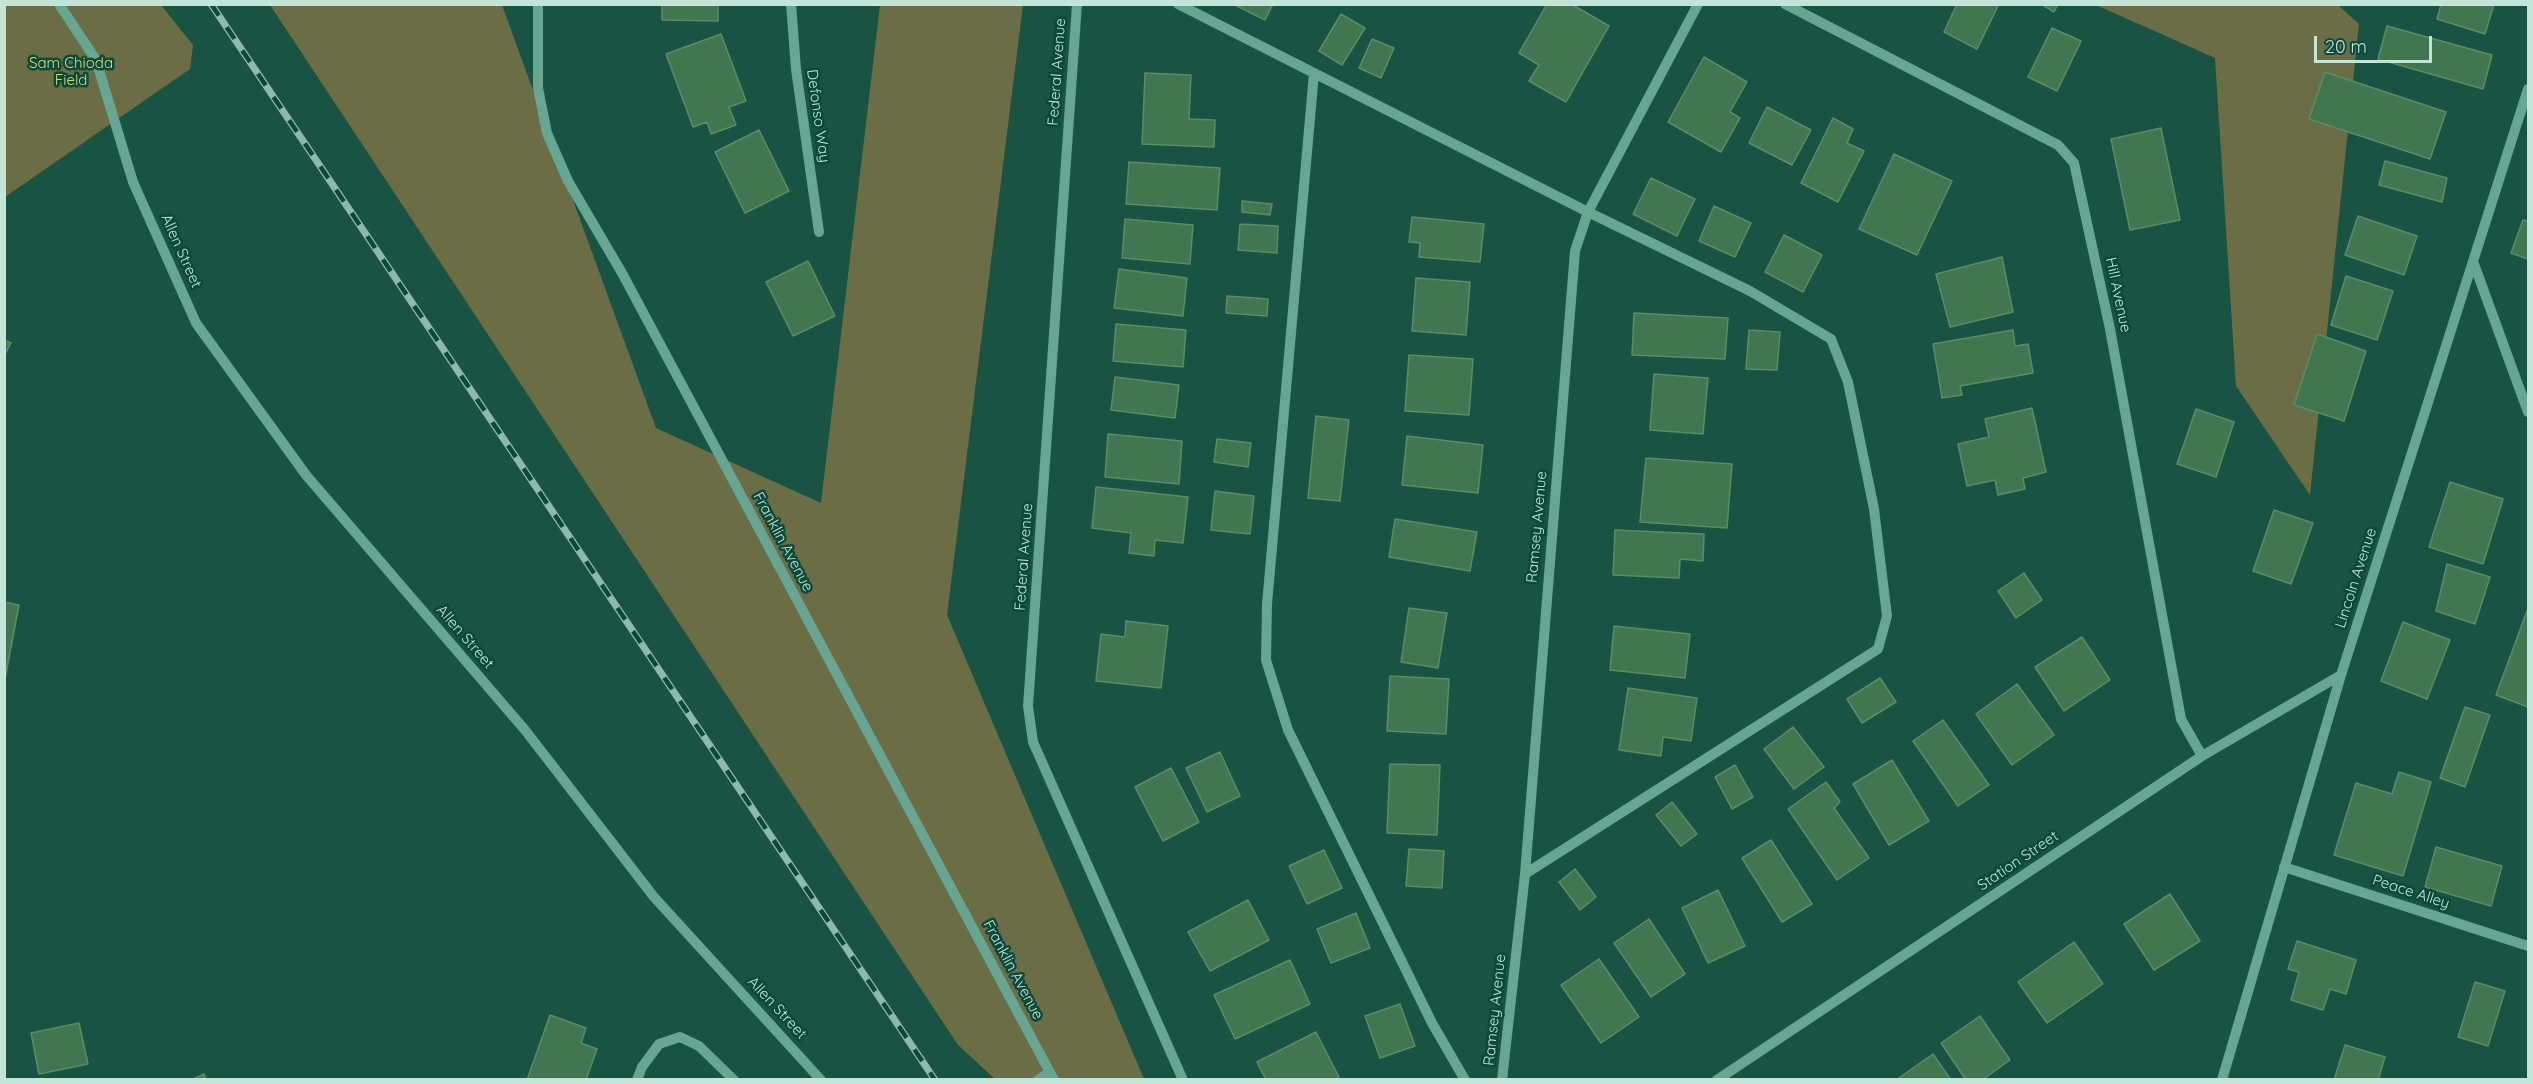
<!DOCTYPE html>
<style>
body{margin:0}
#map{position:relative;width:2533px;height:1084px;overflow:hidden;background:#195343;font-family:Quicksand,sans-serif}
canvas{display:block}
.frame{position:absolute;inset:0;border:6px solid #c2e5d8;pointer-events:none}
.scale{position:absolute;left:2314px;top:36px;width:118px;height:27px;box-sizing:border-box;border:3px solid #c2e5d8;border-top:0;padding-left:8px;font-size:18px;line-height:21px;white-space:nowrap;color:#c2e5d8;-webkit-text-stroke:4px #0a4839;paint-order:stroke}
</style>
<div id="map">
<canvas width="2533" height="1084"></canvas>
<div class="frame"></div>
<div class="scale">20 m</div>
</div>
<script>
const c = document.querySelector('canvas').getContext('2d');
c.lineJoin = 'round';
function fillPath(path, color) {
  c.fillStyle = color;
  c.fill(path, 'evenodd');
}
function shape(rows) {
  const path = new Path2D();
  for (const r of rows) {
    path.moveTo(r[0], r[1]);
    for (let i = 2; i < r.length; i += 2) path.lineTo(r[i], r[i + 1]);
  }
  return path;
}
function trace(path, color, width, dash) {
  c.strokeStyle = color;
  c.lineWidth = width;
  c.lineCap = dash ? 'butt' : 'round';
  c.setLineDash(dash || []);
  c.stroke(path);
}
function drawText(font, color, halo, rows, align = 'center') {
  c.font = font + ' Quicksand,sans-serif';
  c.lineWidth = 5;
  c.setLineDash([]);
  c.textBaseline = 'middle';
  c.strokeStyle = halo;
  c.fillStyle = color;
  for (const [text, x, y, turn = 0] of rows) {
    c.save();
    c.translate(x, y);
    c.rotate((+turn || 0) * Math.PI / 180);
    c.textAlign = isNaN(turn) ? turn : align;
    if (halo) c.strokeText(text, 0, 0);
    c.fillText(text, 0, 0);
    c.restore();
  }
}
const green = shape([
 [5,5,161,5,193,45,190,69,5,197],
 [270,5,502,5,656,428,821,503,880,5,1023,5,947,615,1144,1079,995,1079,958,1045],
 [2096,5,2338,5,2359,24,2310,495,2236,386,2215,58]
]);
const building = shape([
 [662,4,718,4,718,21,662,20,662,4],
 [1233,4,1273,4,1265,20,1233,4],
 [1547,4,1571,4,1609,26,1566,102,1529,81,1539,65,1519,53,1547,4],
 [1957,4,1999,4,1977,49,1944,32,1957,4],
 [2041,4,2058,4,2054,12,2041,4],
 [2441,4,2494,4,2485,34,2437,19,2441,4],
 [1341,14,1365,28,1342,65,1319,51,1341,14],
 [2387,26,2492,55,2483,89,2378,59,2387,26],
 [2052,28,2081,41,2057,91,2028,77,2052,28],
 [721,34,746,101,729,107,736,125,711,134,707,122,693,127,666,54,721,34],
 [1372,39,1394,48,1381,78,1359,68,1372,39],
 [1704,57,1747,82,1730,112,1740,118,1721,152,1668,122,1704,57],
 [2325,72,2446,112,2430,159,2309,119,2325,72],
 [1145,73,1191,75,1189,119,1215,120,1214,147,1142,144,1145,73],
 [1767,107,1811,130,1792,165,1749,143,1767,107],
 [1833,118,1853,129,1847,143,1864,151,1838,202,1801,183,1833,118],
 [2161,128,2180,220,2130,230,2111,139,2161,128],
 [759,130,789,191,745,213,715,152,759,130],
 [1894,154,1952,181,1917,255,1859,229,1894,154],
 [2385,161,2447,178,2442,202,2379,185,2385,161],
 [1129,162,1220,168,1217,210,1126,204,1129,162],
 [1651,178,1695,199,1677,236,1633,214,1651,178],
 [1242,201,1272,204,1270,215,1242,212,1242,201],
 [1714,206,1751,223,1735,257,1699,241,1714,206],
 [2358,216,2417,236,2404,275,2345,255,2358,216],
 [1412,217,1484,224,1480,262,1419,257,1420,243,1409,242,1412,217],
 [1125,219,1193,225,1190,264,1122,258,1125,219],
 [2523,220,2528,221,2528,259,2511,253,2523,220],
 [1240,224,1278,226,1277,253,1238,250,1240,224],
 [1784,235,1822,255,1803,292,1765,272,1784,235],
 [2002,257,2013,312,1950,327,1936,274,2002,257],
 [808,261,835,316,793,336,766,282,808,261],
 [1119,269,1187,278,1183,316,1114,308,1119,269],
 [2346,276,2393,291,2377,340,2331,325,2346,276],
 [1416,278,1470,282,1466,335,1412,331,1416,278],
 [1227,296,1268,299,1267,316,1226,313,1227,296],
 [1634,313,1728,318,1725,359,1632,355,1634,313],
 [1116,324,1186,330,1183,367,1113,361,1116,324],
 [1749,330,1780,332,1777,370,1746,369,1749,330],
 [2013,330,2015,346,2028,344,2033,373,1960,386,1962,395,1942,398,1933,344,2013,330],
 [2317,334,2366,351,2344,421,2294,405,2317,334],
 [4,340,11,343,4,356,4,340],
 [1409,355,1473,359,1469,415,1405,411,1409,355],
 [1654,374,1708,378,1703,434,1650,430,1654,374],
 [1115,377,1179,385,1175,418,1111,410,1115,377],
 [2032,408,2046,472,2023,478,2025,489,1998,495,1995,480,1967,486,1958,444,1989,437,1985,419,2032,408],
 [2196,409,2234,422,2216,477,2177,464,2196,409],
 [1316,416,1349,420,1340,501,1308,498,1316,416],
 [1108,434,1182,441,1179,484,1105,477,1108,434],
 [1407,436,1483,445,1478,493,1402,485,1407,436],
 [1217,439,1251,443,1248,467,1214,462,1217,439],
 [1646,458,1732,464,1727,528,1640,522,1646,458],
 [2450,482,2503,499,2483,564,2429,547,2450,482],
 [1096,487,1188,497,1183,543,1155,540,1154,556,1129,553,1131,533,1092,528,1096,487],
 [1215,491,1254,496,1250,534,1211,530,1215,491],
 [2274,510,2313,523,2291,584,2253,571,2274,510],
 [1395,519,1477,532,1470,571,1389,557,1395,519],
 [1615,530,1704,534,1703,561,1680,559,1679,578,1613,575,1615,530],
 [2447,564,2490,577,2475,624,2436,611,2447,564],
 [2024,573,2042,600,2016,618,1998,591,2024,573],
 [4,602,19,605,4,684,4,602],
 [1409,608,1447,613,1438,668,1401,662,1409,608],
 [2527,611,2528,611,2528,707,2496,695,2527,611],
 [1126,621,1168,626,1161,688,1096,681,1101,634,1125,637,1126,621],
 [2403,622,2450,640,2427,699,2381,681,2403,622],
 [1614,626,1690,634,1685,678,1610,670,1614,626],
 [2082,637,2110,680,2064,711,2035,667,2082,637],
 [1390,676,1449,679,1446,734,1387,731,1390,676],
 [1880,678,1896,702,1862,723,1847,699,1880,678],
 [2017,684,2054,735,2012,765,1976,714,2017,684],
 [1628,688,1697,698,1691,741,1663,737,1661,756,1619,750,1628,688],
 [2465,707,2490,715,2465,787,2440,778,2465,707],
 [1943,720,1989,785,1958,806,1913,741,1943,720],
 [1793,727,1824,767,1794,789,1764,749,1793,727],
 [1220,752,1240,796,1207,812,1186,768,1220,752],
 [1892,760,1929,821,1889,845,1853,784,1892,760],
 [1390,764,1440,765,1437,835,1387,833,1390,764],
 [1735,765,1753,797,1732,809,1715,777,1735,765],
 [1171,768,1199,822,1163,841,1135,787,1171,768],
 [2399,772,2431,782,2403,876,2334,855,2356,783,2392,794,2399,772],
 [1826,782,1840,802,1834,808,1869,858,1837,880,1788,809,1826,782],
 [1672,802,1697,834,1681,846,1656,815,1672,802],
 [1771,840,1812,904,1782,922,1742,858,1771,840],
 [2436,847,2502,866,2491,906,2425,887,2436,847],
 [1409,849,1444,851,1442,888,1406,886,1409,849],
 [1324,850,1342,888,1307,904,1289,866,1324,850],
 [1575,869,1596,897,1580,910,1559,882,1575,869],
 [1718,890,1745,946,1708,963,1682,908,1718,890],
 [2170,894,2200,941,2154,970,2124,924,2170,894],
 [1248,900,1269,940,1210,971,1188,932,1248,900],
 [1356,913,1370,948,1331,963,1317,929,1356,913],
 [1649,919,1685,974,1651,997,1614,943,1649,919],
 [2297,941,2356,960,2346,994,2330,989,2323,1010,2291,1000,2299,972,2288,969,2297,941],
 [2074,942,2103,984,2047,1023,2018,982,2074,942],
 [1599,959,1639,1017,1601,1043,1561,985,1599,959],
 [1290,960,1310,1004,1235,1039,1214,995,1290,960],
 [2475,982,2505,991,2488,1046,2458,1037,2475,982],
 [1400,1004,1415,1046,1380,1058,1365,1016,1400,1004],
 [550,1015,586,1028,581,1043,597,1049,586,1080,527,1080,550,1015],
 [1980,1016,2010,1060,1982,1080,1966,1080,1941,1043,1980,1016],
 [79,1023,88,1064,39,1074,31,1033,79,1023],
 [1316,1032,1339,1077,1333,1080,1266,1080,1257,1062,1316,1032],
 [2345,1045,2385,1057,2378,1080,2334,1080,2345,1045],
 [1933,1054,1951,1080,1896,1080,1933,1054],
 [204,1074,206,1080,191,1080,204,1074]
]);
const minor = shape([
 [59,4,96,60,133,182,196,323,306,475,525,730,654,897,821,1080],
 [538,4,538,88,547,133,568,181,622,273,1054,1080],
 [791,4,796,69,819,232],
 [1077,4,1028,706,1033,742,1183,1080],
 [1178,4,1588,212,1750,291,1831,339,1848,382,1874,509,1887,616,1878,649,1525,874],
 [1785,4,2058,145,2074,163,2110,329,2181,719,2202,756],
 [1314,73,1267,604,1266,660,1288,730,1432,1023,1465,1080],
 [2474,264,2528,412],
 [2284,867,2528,946],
 [637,1080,642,1067,659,1044,680,1037,699,1046,734,1080],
 [1038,1080,1050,1072],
 [1502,1080,1525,874,1575,251,1588,212,1698,4],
 [1717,1080,2202,756,2341,675],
 [2222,1080,2341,675,2528,89]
]);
const rail = shape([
 [211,4,935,1080]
]);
const parkNames = [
 ["Sam Chioda",71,63],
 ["Field",71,80]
];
const streetNames = [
 ["Federal Avenue",1057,72,-86],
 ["Defonso Way",818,116,82],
 ["Allen Street",181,251,66],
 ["Hill Avenue",2118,295,78],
 ["Ramsey Avenue",1537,527,-85],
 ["Franklin Avenue",783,542,62],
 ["Federal Avenue",1024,557,-86],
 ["Lincoln Avenue",2356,578,-72],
 ["Allen Street",465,637,49],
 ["Station Street",2018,861,-34],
 ["Peace Alley",2411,892,18],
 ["Franklin Avenue",1013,970,62],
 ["Allen Street",777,1008,47],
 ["Ramsey Avenue",1495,1010,-84]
];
fillPath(green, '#6b6e44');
fillPath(building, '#427650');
trace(building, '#598e67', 1.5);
trace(minor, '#67a692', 10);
trace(rail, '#8fb9ab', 7);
trace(rail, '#0a4839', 4.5, [14]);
drawText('15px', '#d8de74', '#0a4839', parkNames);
drawText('15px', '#c2e5d8', '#0a4839', streetNames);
</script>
